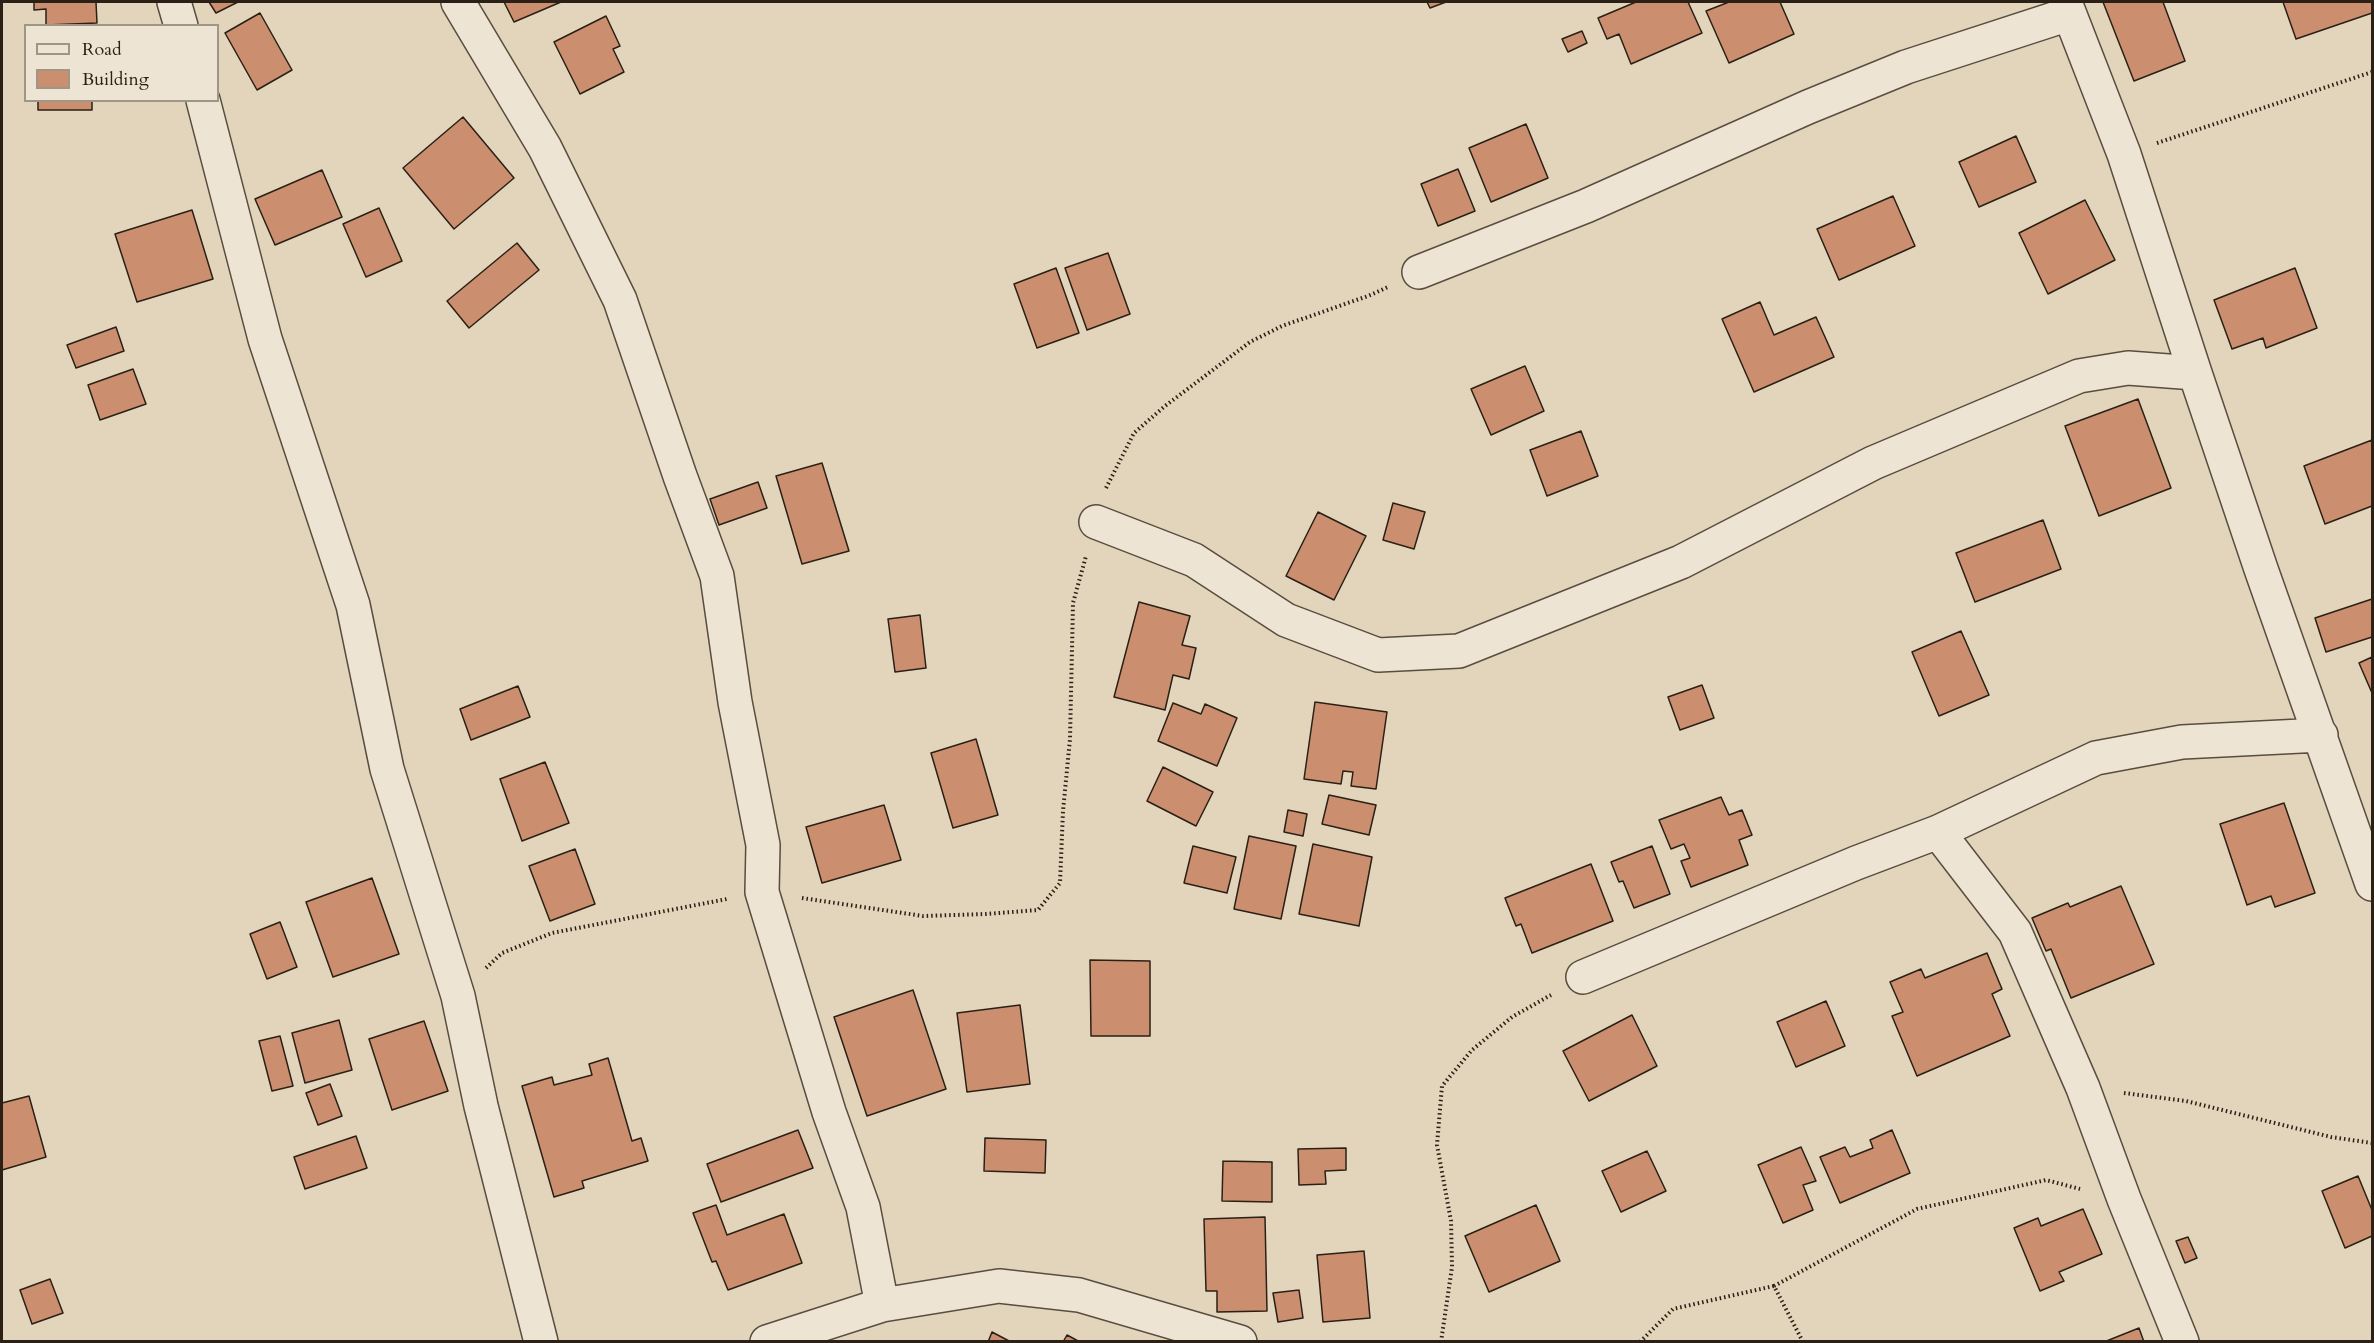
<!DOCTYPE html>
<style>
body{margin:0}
#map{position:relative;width:2374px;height:1343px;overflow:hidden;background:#e3d5bb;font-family:Cardo,serif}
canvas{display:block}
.frame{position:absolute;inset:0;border:3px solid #2a2016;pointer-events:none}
.legend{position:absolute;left:24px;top:24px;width:195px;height:78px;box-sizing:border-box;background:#ede4d3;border:2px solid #9f9687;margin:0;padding:8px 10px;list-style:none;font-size:18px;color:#2a2016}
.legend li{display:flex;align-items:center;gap:12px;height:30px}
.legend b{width:30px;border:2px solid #9f9687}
</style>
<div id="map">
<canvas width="2374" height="1343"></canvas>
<div class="frame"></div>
<ul class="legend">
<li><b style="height:8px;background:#ede4d3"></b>Road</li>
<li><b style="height:16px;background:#cb8f6f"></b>Building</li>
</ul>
</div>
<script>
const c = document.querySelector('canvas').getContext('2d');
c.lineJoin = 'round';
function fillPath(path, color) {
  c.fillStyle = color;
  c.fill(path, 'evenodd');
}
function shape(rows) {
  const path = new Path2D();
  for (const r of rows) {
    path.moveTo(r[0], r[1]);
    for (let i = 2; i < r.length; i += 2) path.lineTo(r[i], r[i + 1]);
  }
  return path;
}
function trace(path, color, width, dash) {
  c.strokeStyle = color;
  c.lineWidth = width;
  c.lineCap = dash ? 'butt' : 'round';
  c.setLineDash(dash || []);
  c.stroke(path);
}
const building = shape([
 [34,2,96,2,97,23,46,25,46,9,34,10,34,2],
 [209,2,238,2,216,13,209,2],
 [504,2,561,2,514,22,504,2],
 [1427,2,1446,2,1430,8,1427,2],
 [1636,2,1688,2,1702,33,1631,64,1619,34,1607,39,1598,18,1636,2],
 [1729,2,1780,2,1794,34,1729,63,1706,11,1729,2],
 [2103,2,2163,2,2185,61,2134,81,2103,2],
 [2283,2,2372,2,2372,13,2296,39,2283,2],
 [260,13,292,70,257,90,225,33,260,13],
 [606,16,620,46,613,49,624,72,580,94,554,42,606,16],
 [1582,31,1587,43,1568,52,1562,39,1582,31],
 [38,100,92,100,92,110,38,110,38,100],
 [463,117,514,178,454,229,403,168,463,117],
 [1526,124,1548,178,1491,202,1469,148,1526,124],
 [2016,136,2036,182,1979,207,1959,162,2016,136],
 [1458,169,1475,211,1438,226,1421,184,1458,169],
 [322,170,342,217,275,245,255,199,322,170],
 [1893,196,1915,246,1839,280,1817,229,1893,196],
 [2085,200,2115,260,2048,294,2019,233,2085,200],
 [379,208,402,261,366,277,343,224,379,208],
 [192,210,213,279,137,302,115,234,192,210],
 [517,243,539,270,469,328,447,301,517,243],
 [1108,253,1130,314,1087,330,1065,268,1108,253],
 [1056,268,1079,333,1037,348,1014,284,1056,268],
 [2295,268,2317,328,2266,348,2263,338,2232,349,2214,300,2295,268],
 [1760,302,1774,335,1816,317,1834,357,1754,392,1722,319,1760,302],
 [116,327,124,351,76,368,67,345,116,327],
 [1525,366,1544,411,1491,435,1471,389,1525,366],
 [133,369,146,404,100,420,88,385,133,369],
 [2138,399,2171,488,2099,516,2065,426,2138,399],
 [1581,431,1598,476,1547,496,1530,450,1581,431],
 [2372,440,2372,506,2325,524,2304,466,2372,440],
 [822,463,849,551,802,564,776,476,822,463],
 [758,482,767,508,719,525,710,499,758,482],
 [1393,503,1425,512,1414,549,1383,540,1393,503],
 [1318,512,1366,536,1334,600,1286,576,1318,512],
 [2043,520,2061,569,1975,602,1956,553,2043,520],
 [2372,599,2372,637,2326,652,2315,618,2372,599],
 [1139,602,1190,616,1182,645,1196,648,1189,679,1173,675,1165,710,1114,697,1139,602],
 [920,615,926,668,895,672,888,619,920,615],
 [1961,631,1989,695,1939,716,1912,652,1961,631],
 [2372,657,2372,693,2359,663,2372,657],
 [1702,685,1714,718,1680,730,1668,697,1702,685],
 [518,686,530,717,471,740,460,709,518,686],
 [1315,702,1387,712,1376,789,1351,786,1353,772,1343,771,1341,784,1304,779,1315,702],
 [1173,703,1201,714,1205,704,1237,718,1217,766,1158,741,1173,703],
 [976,739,998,815,953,828,931,753,976,739],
 [545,762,569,823,522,841,500,779,545,762],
 [1163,767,1213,792,1196,826,1147,801,1163,767],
 [1329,795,1376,805,1369,835,1322,824,1329,795],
 [1721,797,1729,815,1742,810,1752,835,1739,840,1748,865,1691,887,1681,861,1690,858,1684,844,1671,849,1659,820,1721,797],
 [2284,803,2315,893,2275,907,2271,896,2247,905,2220,824,2284,803],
 [884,805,901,860,822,883,806,827,884,805],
 [1288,810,1307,814,1303,836,1284,832,1288,810],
 [1249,836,1296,846,1281,919,1234,909,1249,836],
 [1313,844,1372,857,1359,926,1299,914,1313,844],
 [1193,846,1236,857,1227,893,1184,883,1193,846],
 [1652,846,1670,894,1634,908,1623,881,1619,882,1611,862,1652,846],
 [575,849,595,904,550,921,529,866,575,849],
 [1591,864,1613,921,1532,953,1521,924,1516,926,1505,898,1591,864],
 [372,878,399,954,333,977,306,902,372,878],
 [2121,886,2154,964,2071,998,2051,949,2046,951,2032,918,2068,903,2070,907,2121,886],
 [280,922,297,967,267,979,250,934,280,922],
 [1987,953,2002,989,1992,994,2010,1036,1917,1076,1892,1016,1903,1012,1890,982,1921,969,1925,978,1987,953],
 [1090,960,1150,961,1150,1036,1091,1036,1090,960],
 [913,990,946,1089,867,1116,834,1017,913,990],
 [1826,1001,1845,1046,1796,1067,1777,1022,1826,1001],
 [1020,1005,1030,1084,967,1092,957,1013,1020,1005],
 [1632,1015,1657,1066,1589,1101,1563,1051,1632,1015],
 [339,1020,352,1070,305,1083,292,1033,339,1020],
 [424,1021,448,1091,392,1110,369,1039,424,1021],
 [280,1036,293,1086,272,1091,259,1041,280,1036],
 [608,1058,632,1141,641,1138,648,1161,582,1181,584,1188,554,1197,522,1086,552,1077,554,1085,592,1075,589,1064,608,1058],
 [330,1084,342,1116,318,1125,306,1093,330,1084],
 [29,1096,46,1157,2,1170,2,1103,29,1096],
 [798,1130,813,1168,721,1202,707,1164,798,1130],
 [1892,1130,1910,1173,1840,1203,1820,1157,1845,1147,1850,1157,1873,1148,1870,1140,1892,1130],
 [356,1136,367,1168,305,1189,294,1157,356,1136],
 [985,1138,1046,1140,1045,1173,984,1171,985,1138],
 [1801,1147,1816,1181,1803,1185,1813,1210,1783,1223,1758,1165,1801,1147],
 [1346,1148,1346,1170,1325,1171,1326,1184,1299,1185,1298,1149,1346,1148],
 [1647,1151,1666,1191,1621,1212,1602,1171,1647,1151],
 [1223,1161,1272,1162,1272,1202,1222,1201,1223,1161],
 [2358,1176,2372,1210,2372,1236,2345,1248,2322,1191,2358,1176],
 [716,1205,727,1235,784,1214,802,1263,728,1290,716,1261,712,1262,693,1213,716,1205],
 [1536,1205,1560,1261,1489,1292,1465,1236,1536,1205],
 [2083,1209,2102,1254,2059,1272,2064,1281,2040,1291,2014,1228,2038,1218,2041,1226,2083,1209],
 [1265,1217,1267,1311,1217,1312,1217,1291,1206,1291,1204,1219,1265,1217],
 [2188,1237,2197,1258,2185,1263,2176,1241,2188,1237],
 [1364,1251,1370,1318,1323,1322,1317,1255,1364,1251],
 [50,1279,63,1313,32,1324,20,1290,50,1279],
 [1299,1290,1303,1318,1278,1322,1273,1293,1299,1290],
 [2139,1328,2144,1342,2104,1342,2139,1328],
 [992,1332,1011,1342,988,1342,992,1332],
 [1067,1335,1080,1342,1063,1342,1067,1335]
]);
const path = shape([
 [2157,143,2372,72],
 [1106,488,1134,433,1165,406,1250,342,1282,326,1368,296,1388,287],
 [802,898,923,916,986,914,1038,910,1060,883,1063,811,1070,739,1073,603,1086,556],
 [486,968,502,953,552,933,727,899],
 [2124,1093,2186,1101,2331,1137,2372,1143],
 [1441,1342,1452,1267,1451,1221,1437,1145,1442,1086,1472,1050,1512,1017,1551,995],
 [1640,1342,1673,1309,1774,1286],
 [1803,1342,1774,1286,1917,1209,2046,1180,2080,1189]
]);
const street = shape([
 [174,2,181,26],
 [458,2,545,148,620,300,680,476,717,576,735,702,763,845,762,892,829,1112,863,1207,882,1305],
 [2065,2,2124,154,2195,373,2261,569,2372,884],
 [203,100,265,339,353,605,387,769,458,996,481,1106,541,1342],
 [1419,272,1586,206,1808,107,1906,67,2069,14],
 [1096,522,1194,560,1286,620,1378,655,1459,651,1681,562,1873,463,2079,376,2128,368,2195,373],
 [1938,832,2015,932,2083,1088,2124,1199,2182,1342],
 [1583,977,1856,863,1938,832,2096,758,2182,742,2321,735],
 [767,1342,882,1305,999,1286,1079,1295,1240,1342]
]);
fillPath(building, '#cb8f6f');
trace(building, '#2a2016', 1.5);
trace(street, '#584d3f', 36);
trace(path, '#2a2016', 4, [1.5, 3]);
trace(street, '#ede4d3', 33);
</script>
